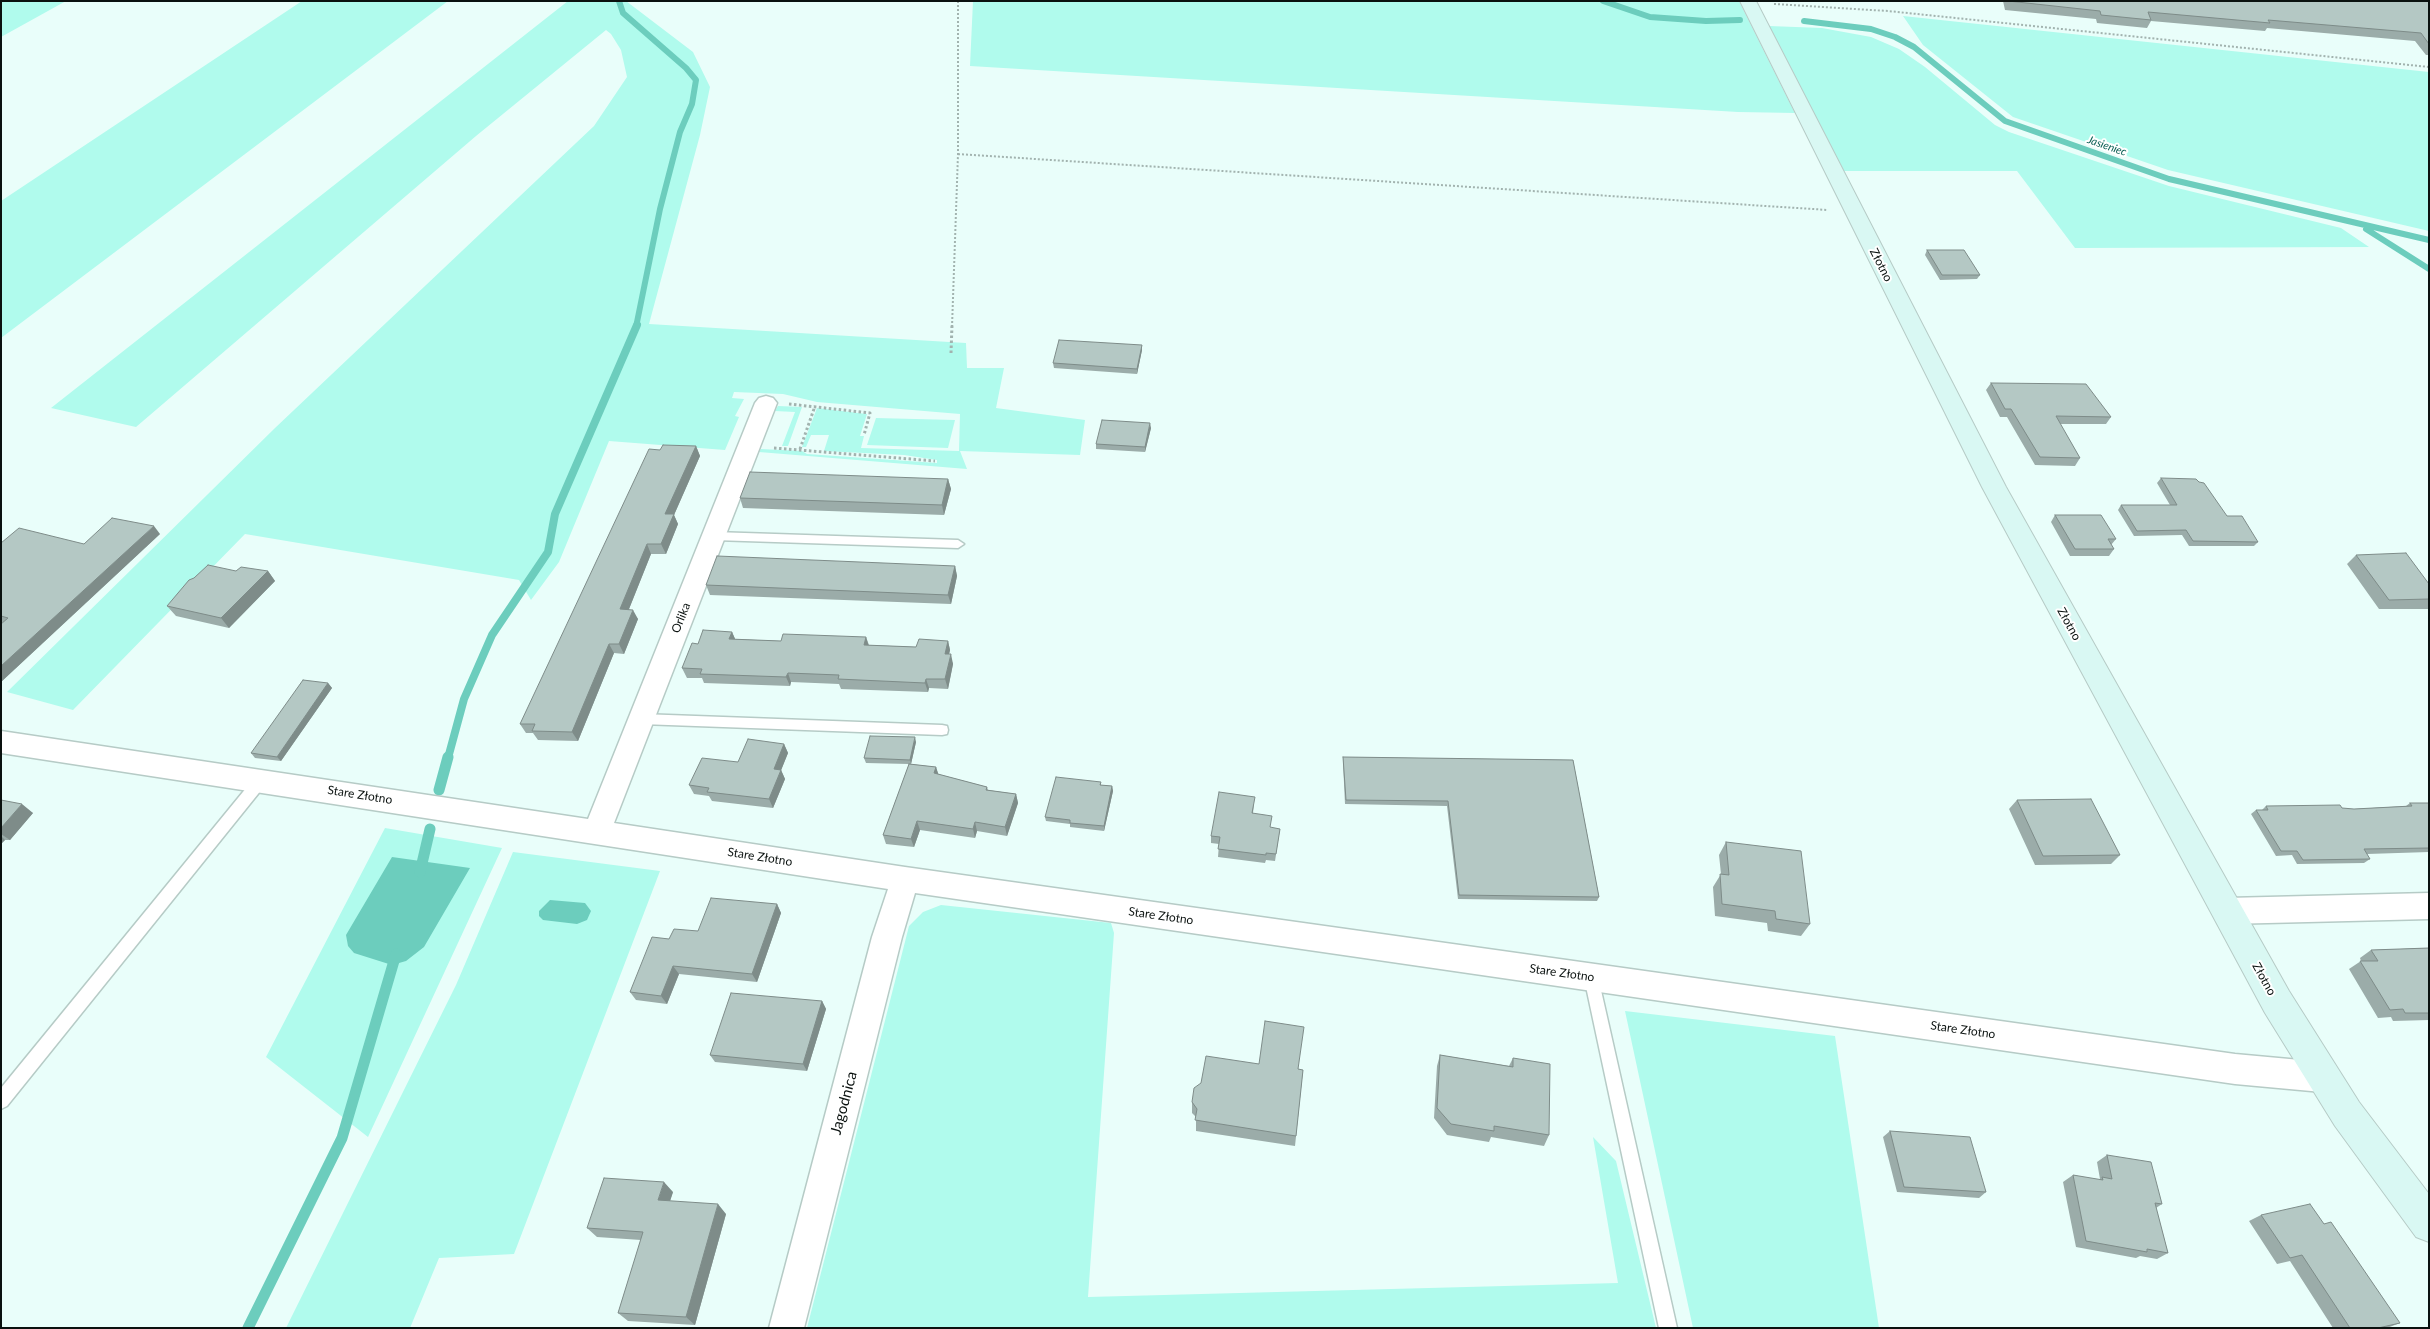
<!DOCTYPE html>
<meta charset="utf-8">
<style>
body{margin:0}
#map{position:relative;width:2430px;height:1329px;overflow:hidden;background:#e9fefa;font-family:Lato,sans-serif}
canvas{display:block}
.frame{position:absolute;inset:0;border:2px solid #0a110f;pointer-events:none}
</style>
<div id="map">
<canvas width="2430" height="1329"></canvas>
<div class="frame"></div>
</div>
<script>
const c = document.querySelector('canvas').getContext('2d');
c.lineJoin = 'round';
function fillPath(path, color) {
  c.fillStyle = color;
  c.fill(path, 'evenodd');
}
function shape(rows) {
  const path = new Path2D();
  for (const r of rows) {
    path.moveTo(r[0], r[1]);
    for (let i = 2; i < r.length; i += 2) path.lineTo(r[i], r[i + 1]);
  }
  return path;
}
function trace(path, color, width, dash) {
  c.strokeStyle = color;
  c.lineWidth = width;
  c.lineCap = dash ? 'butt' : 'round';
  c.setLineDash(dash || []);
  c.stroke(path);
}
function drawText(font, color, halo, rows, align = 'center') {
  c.font = font + ' Lato,sans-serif';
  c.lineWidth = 4;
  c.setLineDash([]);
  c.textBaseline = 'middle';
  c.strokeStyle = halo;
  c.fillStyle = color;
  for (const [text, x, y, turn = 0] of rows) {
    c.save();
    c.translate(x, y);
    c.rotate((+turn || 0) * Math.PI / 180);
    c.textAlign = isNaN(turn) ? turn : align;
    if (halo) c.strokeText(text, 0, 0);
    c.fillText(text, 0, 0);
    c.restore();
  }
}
const green = shape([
 [1,1,66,1,1,37],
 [302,1,448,1,1,338,1,201],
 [568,1,626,1,693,52,710,87,700,135,649,324,966,343,967,368,1004,368,996,408,1085,420,1080,455,960,451,967,469,759,452,761,449,802,451,807,454,937,463,937,460,904,455,824,451,829,435,811,435,806,447,802,447,817,408,867,414,860,436,864,436,861,448,959,451,960,414,817,402,783,394,734,392,732,398,744,399,735,416,739,417,725,450,609,441,559,562,531,600,519,580,245,534,73,710,7,692,275,428,594,126,627,77,621,50,611,34,606,30,476,136,136,427,51,408],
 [973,1,1739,1,1795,113,1738,112,970,66],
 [1903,16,2429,72,2429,231,2168,170,2013,117,1923,45],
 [1769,26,1822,28,1871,37,1899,49,1925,67,1995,125,2009,132,2169,186,2341,228,2369,247,2075,248,2017,171,1844,171],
 [778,406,802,407,788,446,782,446,795,412,775,411],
 [876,418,955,420,948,448,867,445],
 [385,828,502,848,368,1137,266,1057],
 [513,852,660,871,514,1254,439,1258,410,1328,286,1328,456,985],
 [941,905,1111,923,1114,933,1088,1297,1618,1283,1593,1137,1616,1161,1656,1328,807,1328,909,926,923,912],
 [1625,1011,1835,1036,1879,1328,1693,1328]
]);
const water = shape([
 [392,857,470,868,424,947,406,961,392,965,354,953,348,946,346,935],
 [550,900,585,903,591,911,587,920,577,924,543,920,539,916,539,911]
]);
const streamFar2 = shape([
 [619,1,623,13,686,68,696,80,692,104,680,132,660,209,636,327],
 [1603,1,1650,17,1706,21,1740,20],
 [1804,21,1871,29,1895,37,1914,47,2005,121,2169,179,2429,240],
 [2366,229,2429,269]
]);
const streamFar1 = shape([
 [448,758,464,699,492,635,548,552,555,514,637,325]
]);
const stream = shape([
 [439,790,448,757],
 [420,872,430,829],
 [248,1328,342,1138,396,954]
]);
const pathFar1 = shape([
 [1774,4,1888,11,2429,67],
 [958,154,1828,210],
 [952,327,958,154,958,1]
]);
const path = shape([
 [951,353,952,325],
 [789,404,870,413,864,435],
 [774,448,935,461],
 [800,449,815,406]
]);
const lane = shape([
 [714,532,958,540,964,544,958,548,714,540,708,536,714,532],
 [641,714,942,725,947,726,948,730,947,734,942,735,641,724,636,723,635,719,636,715,641,714],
 [261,774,266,776,268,780,266,784,7,1106,1,1109,1,1088,256,776,261,774],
 [1591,970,1596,972,1598,977,1677,1328,1659,1328,1584,977,1586,972,1591,970]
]);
const street = shape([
 [766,396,773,398,777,403,614,823,905,867,2235,1054,2322,1062,2333,1066,2338,1077,2333,1088,2322,1092,2235,1084,915,893,902,937,804,1328,769,1328,872,937,888,889,1,753,1,731,588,819,755,403,759,398,766,396],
 [2429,893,2429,919,2227,924,2217,920,2213,911,2217,902,2227,898,2429,893]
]);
const secondary = shape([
 [1740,1,1756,1,2006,487,2289,991,2359,1102,2429,1194,2429,1242,2416,1237,2335,1126,2265,1013,1982,487,1740,1]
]);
const wall = shape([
 [2003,1,2429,1,2429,55,2426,55,2415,41,2267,28,2265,31,2151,21,2147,28,2097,23,2096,19,2005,10],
 [1927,250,1980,275,1977,279,1940,280,1925,255],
 [1142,345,1142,350,1137,374,1054,368,1053,363],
 [1991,383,2111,417,2106,424,2060,424,2080,458,2075,466,2035,465,2007,417,2000,417,1986,390],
 [1151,428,1145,452,1096,449,1096,444],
 [696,446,700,456,674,515,678,524,666,554,651,554,629,609,638,619,624,654,614,653,578,741,538,740,533,733,526,733,520,724,660,450],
 [2161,478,2227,516,2258,542,2254,546,2189,546,2182,535,2134,536,2118,510,2121,505,2170,505,2157,483],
 [948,479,951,489,944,515,743,508,740,498],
 [2055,515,2116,539,2111,545,2114,549,2109,556,2070,556,2051,522],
 [160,534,1,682,1,624,3,622,1,622,1,543,84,544],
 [2356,555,2429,584,2429,609,2379,609,2347,564],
 [955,566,957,576,951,604,710,595,706,585],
 [268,571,275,581,229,628,176,616,167,606],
 [732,632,735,639,781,641,866,637,869,645,916,647,948,641,950,650,949,654,953,664,948,689,929,688,928,692,841,689,839,684,791,682,790,686,704,683,702,678,687,678,682,668,698,644],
 [328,683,332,688,281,761,255,758,251,753],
 [916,742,911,764,936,767,938,774,987,787,988,790,1016,794,1018,803,1007,836,977,831,975,838,920,830,914,847,886,844,883,835,909,764,866,763,864,758],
 [784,744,788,753,781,770,785,779,773,808,712,801,709,796,694,794,689,785,738,762],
 [1343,757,1573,760,1599,897,1597,901,1458,899,1447,806,1345,804,1343,762],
 [1101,782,1101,785,1112,786,1113,791,1104,831,1070,827,1070,824,1046,821,1045,817],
 [1,800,33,813,10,840,5,840,1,844],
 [2017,800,2120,855,2111,864,2035,865,2009,809],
 [2410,803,2429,803,2429,852,2367,854,2370,859,2364,863,2297,864,2292,855,2276,856,2251,814,2256,810,2262,810,2266,806,2354,809,2406,806],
 [1254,804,1253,813,1271,828,1280,829,1275,861,1266,860,1265,863,1218,857,1219,844,1211,843,1211,836],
 [1726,842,1810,924,1801,936,1768,931,1767,923,1715,916,1713,887,1721,874,1719,855],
 [777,904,781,913,757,982,679,974,667,1004,636,1000,630,992,669,939,698,931],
 [2429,948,2429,1020,2393,1021,2391,1017,2378,1018,2349,969,2361,961,2360,958,2371,950],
 [822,1001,826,1009,807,1071,715,1062,710,1055],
 [1440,1055,1509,1066,1513,1058,1549,1135,1544,1146,1491,1137,1489,1142,1447,1135,1434,1118,1437,1066],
 [1298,1069,1303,1070,1295,1146,1196,1131,1196,1117,1192,1113,1192,1102],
 [1890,1131,1986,1192,1979,1198,1897,1192,1883,1137],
 [2107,1155,2162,1204,2156,1208,2168,1253,2157,1259,2140,1256,2136,1258,2076,1247,2063,1182,2073,1175,2099,1180,2100,1179,2097,1162],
 [673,1192,670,1201,726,1214,695,1325,628,1321,618,1313,641,1240,597,1237,587,1228],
 [2261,1215,2324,1224,2400,1323,2387,1328,2333,1328,2290,1261,2277,1264,2249,1221]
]);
const shadedWall = shape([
 [1142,345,1142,350,1137,374,1137,369],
 [1150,423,1151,428,1145,452,1145,447],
 [696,446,700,456,674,515,678,524,666,554,661,544,665,514],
 [948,479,951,489,944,515,942,505],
 [154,526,160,534,1,682,1,666],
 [647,544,651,554,625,619,620,609],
 [955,566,957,576,951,604,948,595],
 [268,571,275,581,229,628,221,618],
 [633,610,638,619,624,654,619,644],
 [732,632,736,641,729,639],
 [866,637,869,647,864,645],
 [948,641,950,650,947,663,945,654],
 [609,644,614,653,578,741,572,732],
 [951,654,953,664,948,689,945,679],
 [788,673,791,682,790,686,786,677],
 [926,679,929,688,928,692,925,683],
 [328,683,332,688,281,761,277,757],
 [915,737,916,742,911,764,910,760],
 [784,744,788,753,778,778,774,769],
 [936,767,939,776,934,773],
 [781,770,785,779,773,808,769,799],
 [1112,786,1113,791,1104,831,1104,826],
 [1016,794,1018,803,1007,836,1005,827],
 [22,804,33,813,10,840,1,834,1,828],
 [917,821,920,830,914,847,911,839],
 [975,822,977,831,975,838,973,829],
 [1,836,5,840,1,844],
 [777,904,781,913,757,982,752,974],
 [673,966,679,974,667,1004,661,996],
 [822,1001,826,1009,807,1071,803,1064],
 [664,1182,673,1192,667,1210,658,1200],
 [718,1204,726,1214,695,1325,686,1317]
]);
const building = shape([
 [2008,1,2429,1,2429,44,2421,33,2268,20,2270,23,2148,12,2151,20,2101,15,2100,11,2008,1],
 [1927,250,1964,250,1980,275,1942,275,1927,250],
 [1059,340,1142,345,1137,369,1053,363,1059,340],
 [1991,383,2086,384,2111,417,2056,416,2080,458,2040,457,2011,409,2005,409,1991,383],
 [1102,420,1150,423,1145,447,1096,444,1102,420],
 [663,445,696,446,665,514,674,514,661,544,647,544,620,609,633,610,619,644,609,644,572,732,532,731,535,724,520,724,649,449,660,450,663,445],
 [750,472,948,479,942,505,740,498,750,472],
 [2161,478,2196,479,2199,482,2204,483,2227,516,2242,516,2258,542,2193,541,2186,530,2137,531,2121,505,2177,505,2161,478],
 [2055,515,2101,515,2116,539,2108,539,2114,549,2075,549,2055,515],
 [112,518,154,526,1,666,1,624,8,618,1,616,1,543,19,528,84,544,112,518],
 [2406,553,2429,584,2429,599,2389,600,2356,555,2406,553],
 [717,556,955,566,948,595,706,585,717,556],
 [208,565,236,571,241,567,268,571,221,618,167,606,189,580,194,578,208,565],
 [703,630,732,632,729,639,781,641,783,634,866,637,864,645,916,647,919,639,948,641,945,654,951,654,945,679,926,679,925,683,838,679,839,675,788,673,786,677,700,674,702,669,682,668,692,643,698,644,703,630],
 [303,680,328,683,277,757,251,753,303,680],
 [870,736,915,737,910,760,864,758,870,736],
 [748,739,784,744,774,769,781,770,769,799,707,792,709,788,689,785,702,758,738,762,748,739],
 [1343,757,1573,760,1599,897,1459,895,1448,801,1346,800,1343,757],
 [909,764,936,767,934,773,987,787,986,790,1016,794,1005,827,975,822,973,829,917,821,911,839,883,835,909,764],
 [1056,777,1101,782,1100,785,1112,786,1104,826,1070,823,1070,820,1045,817,1056,777],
 [1219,792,1255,797,1252,813,1272,816,1270,827,1280,829,1276,854,1266,853,1266,855,1218,849,1220,837,1211,836,1219,792],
 [2091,799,2120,855,2043,856,2017,800,2091,799],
 [1,800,22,804,1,828,1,800],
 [2410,803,2429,803,2429,848,2364,849,2370,859,2303,860,2297,851,2281,851,2256,810,2268,810,2266,806,2340,805,2342,808,2354,809,2412,806,2410,803],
 [1726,842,1801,851,1810,924,1776,919,1775,911,1722,904,1720,874,1729,875,1726,842],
 [711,898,777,904,752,974,673,966,661,996,630,992,652,937,669,939,674,929,698,931,711,898],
 [2429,948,2429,1013,2405,1013,2403,1009,2390,1010,2360,961,2378,961,2371,950,2429,948],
 [731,993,822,1001,803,1064,710,1055,731,993],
 [1265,1021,1304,1027,1298,1069,1303,1070,1296,1136,1195,1120,1197,1109,1192,1102,1194,1088,1201,1083,1206,1056,1259,1064,1265,1021],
 [1440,1055,1513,1067,1513,1058,1550,1064,1549,1135,1494,1126,1494,1131,1451,1124,1437,1108,1440,1055],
 [1890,1131,1970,1137,1986,1192,1904,1187,1890,1131],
 [2107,1155,2151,1162,2162,1204,2155,1203,2168,1253,2147,1249,2147,1252,2086,1241,2073,1175,2103,1180,2102,1177,2112,1179,2107,1155],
 [604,1178,664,1182,658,1200,718,1204,686,1317,618,1313,643,1232,587,1228,604,1178],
 [2310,1204,2324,1224,2331,1222,2400,1323,2378,1328,2350,1328,2302,1255,2290,1258,2261,1215,2310,1204]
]);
const farWaternames = [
 ["Jasieniec",2107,146,19]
];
const streetNames = [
 ["Złotno",1881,265,63],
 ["Orlika",681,618,-68],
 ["Złotno",2069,624,61],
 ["Stare Złotno",360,795,9],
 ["Stare Złotno",760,857,9],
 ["Stare Złotno",1161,916,8],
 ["Stare Złotno",1562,973,8],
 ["Złotno",2264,979,61],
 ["Stare Złotno",1963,1030,8]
];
const nearStreetnames = [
 ["Jagodnica",844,1103,-75]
];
fillPath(green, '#b0fbed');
fillPath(water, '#6ccdbd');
trace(streamFar2, '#6ccdbd', 6);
trace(streamFar1, '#6ccdbd', 8);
trace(stream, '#6ccdbd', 11);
trace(lane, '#b6cbc6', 3);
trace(street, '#b6cbc6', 3);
trace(secondary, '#b6cbc6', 2);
trace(pathFar1, '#a2b3af', 2, [2, 2]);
trace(path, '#a2b3af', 3, [2.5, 2.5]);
fillPath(lane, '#fff');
fillPath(street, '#fff');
fillPath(secondary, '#d9f8f3');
fillPath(wall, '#9baca9');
fillPath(shadedWall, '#7e8c89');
fillPath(building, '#b4c8c4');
trace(building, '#7e8c89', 1);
drawText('italic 11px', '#0b5f54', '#fff', farWaternames);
drawText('12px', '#0a110f', '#fff', streetNames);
drawText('15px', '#0a110f', '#fff', nearStreetnames);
</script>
